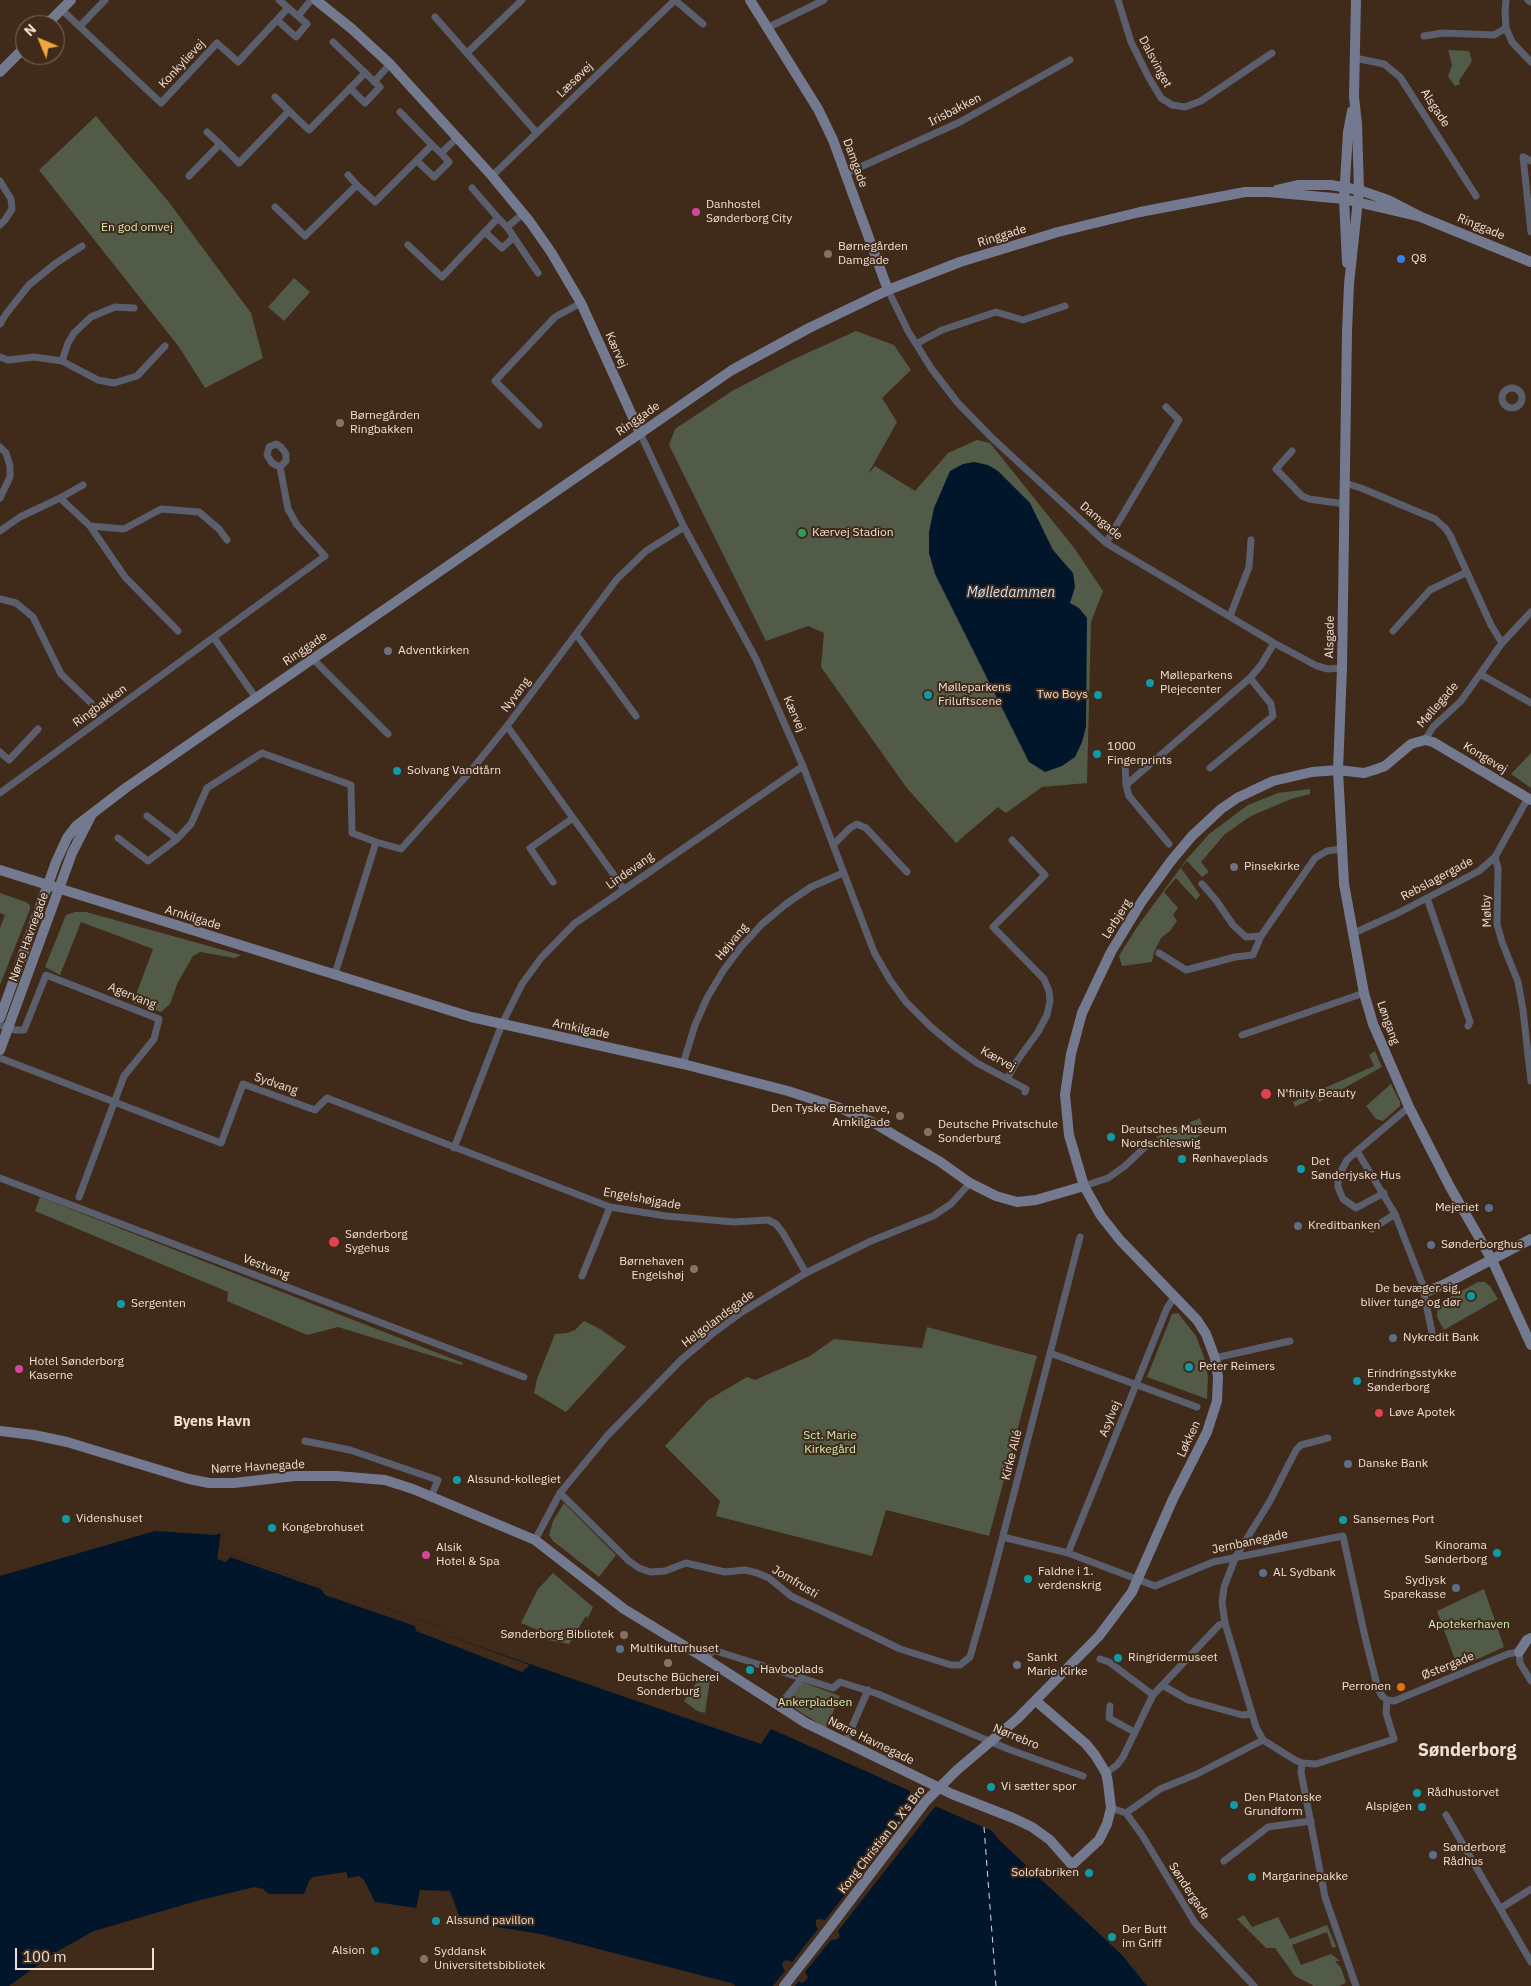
<!DOCTYPE html>
<meta charset="utf-8">
<style>
body{margin:0}
#map{position:relative;width:1531px;height:1986px;overflow:hidden;background:#402a19;font-family:"IBM Plex Sans",sans-serif}
canvas{display:block}
.north{position:absolute;left:15px;top:15px;width:50px;height:50px;box-sizing:border-box;background:#402a19;border:1px solid #867364;border-radius:50%;rotate:315deg;font-size:14px;font-weight:700;line-height:20px;text-align:center;color:#efe0d5}
.north::after{content:'';display:block;margin:auto;width:18px;height:22px;background:#f0a63e;clip-path:polygon(50% 0,100% 100%,50% 72%,0 100%)}
.scale{position:absolute;left:15px;top:1948px;width:139px;height:22px;box-sizing:border-box;border:2px solid #efe0d5;border-top:0;padding-left:6px;font-size:15px;line-height:18px;white-space:nowrap;color:#efe0d5;-webkit-text-stroke:4px #402a19;paint-order:stroke}
</style>
<div id="map">
<canvas width="1531" height="1986"></canvas>
<div class="north">N</div>
<div class="scale">100 m</div>
</div>
<script>
const c = document.querySelector('canvas').getContext('2d');
c.lineJoin = 'round';
function fillPath(path, color) {
  c.fillStyle = color;
  c.fill(path, 'evenodd');
}
function shape(rows) {
  const path = new Path2D();
  for (const r of rows) {
    if (r.length === 3) {
      path.moveTo(r[0] + r[2], r[1]);
      path.arc(r[0], r[1], r[2], 0, 2 * Math.PI);
      continue;
    }
    path.moveTo(r[0], r[1]);
    for (let i = 2; i < r.length; i += 2) path.lineTo(r[i], r[i + 1]);
  }
  return path;
}
function trace(path, color, width, dash) {
  c.strokeStyle = color;
  c.lineWidth = width;
  c.lineCap = dash ? 'butt' : 'round';
  c.setLineDash(dash || []);
  c.stroke(path);
}
function drawText(font, color, halo, rows, align = 'center') {
  c.font = font + ' "IBM Plex Sans",sans-serif';
  c.lineWidth = 4;
  c.setLineDash([]);
  c.textBaseline = 'middle';
  c.strokeStyle = halo;
  c.fillStyle = color;
  for (const [text, x, y, turn = 0] of rows) {
    c.save();
    c.translate(x, y);
    c.rotate((+turn || 0) * Math.PI / 180);
    c.textAlign = isNaN(turn) ? turn : align;
    if (halo) c.strokeText(text, 0, 0);
    c.fillText(text, 0, 0);
    c.restore();
  }
}
const green = shape([
 [1448,50,1469,51,1472,61,1459,81,1460,84,1455,86,1448,76,1452,65],
 [96,116,168,201,251,313,263,358,205,388,179,347,39,170],
 [294,278,310,292,284,321,268,307],
 [856,331,894,345,911,370,882,398,897,422,868,474,875,466,915,491,948,453,977,440,990,443,1075,549,1103,591,1091,622,1087,783,1042,787,1006,813,998,807,956,843,906,787,821,667,824,633,808,626,766,641,669,445,675,429,732,391,792,360],
 [1531,753,1531,788,1511,774],
 [1310,789,1310,794,1291,799,1251,816,1225,834,1201,862,1209,872,1202,877,1187,861,1181,868,1200,895,1196,900,1176,878,1164,892,1178,908,1173,915,1177,921,1170,931,1161,938,1154,952,1152,962,1122,966,1119,956,1137,927,1187,859,1209,834,1248,805,1278,793],
 [0,893,26,902,30,905,30,909,0,985,0,928,5,915,0,913],
 [75,912,86,912,241,955,235,958,200,952,193,956,178,982,170,1004,161,1012,133,1003,153,949,81,922,60,975,45,967,66,915],
 [1375,1051,1382,1067,1319,1102,1316,1097,1295,1107,1293,1102,1374,1066,1369,1055],
 [1391,1084,1400,1102,1400,1106,1383,1121,1376,1119,1366,1106],
 [1200,1118,1204,1133,1181,1148,1172,1149,1156,1137],
 [40,1197,463,1363,462,1365,338,1327,307,1335,227,1301,228,1292,35,1211],
 [1478,1282,1485,1282,1490,1286,1498,1299,1444,1330,1437,1317,1438,1307,1446,1299],
 [1178,1313,1196,1336,1204,1357,1208,1377,1207,1399,1147,1377,1172,1314],
 [584,1321,600,1329,626,1347,566,1412,534,1393,537,1379,555,1334,567,1333,575,1330],
 [927,1327,1037,1356,989,1536,886,1510,872,1556,716,1516,720,1501,665,1446,708,1400,747,1377,755,1380,810,1356,834,1339,922,1348],
 [564,1503,616,1555,599,1577,553,1541,549,1535,553,1521],
 [553,1573,593,1607,588,1618,586,1616,569,1644,548,1640,538,1630,521,1623,538,1589],
 [1484,1589,1504,1647,1458,1668,1437,1611],
 [701,1676,710,1680,705,1713,697,1711,684,1701],
 [802,1682,840,1696,826,1728,786,1703],
 [1244,1915,1252,1927,1278,1917,1290,1939,1327,1925,1336,1946,1334,1948,1332,1947,1327,1932,1292,1945,1301,1965,1331,1954,1340,1961,1335,1961,1341,1968,1346,1983,1339,1986,1314,1986,1295,1976,1275,1948,1266,1948,1237,1919]
]);
const water = shape([
 [974,462,988,465,998,471,1030,503,1053,550,1073,573,1075,587,1070,603,1079,608,1087,618,1086,727,1082,742,1075,757,1062,766,1045,772,1029,762,935,574,929,553,929,532,934,508,950,471,963,464],
 [155,1531,215,1535,225,1532,222,1552,445,1628,443,1634,761,1744,771,1729,910,1791,910,1795,992,1831,998,1839,1122,1955,1147,1986,736,1986,731,1983,540,1934,461,1921,450,1891,420,1890,416,1908,375,1902,364,1880,359,1876,348,1878,346,1872,313,1877,309,1881,304,1894,269,1894,263,1889,255,1887,200,1900,94,1931,56,1952,9,1986,0,1986,0,1576]
]);
const pier = shape([
 [225,1532,222,1552,445,1628,443,1634,530,1665,522,1672,416,1631,415,1626,325,1595,321,1589,230,1557,226,1562,217,1559,221,1533],
 [922,1797,937,1804,838,1931,840,1936,837,1939,831,1940,805,1972,808,1977,806,1980,802,1983,799,1981,795,1986,773,1986,785,1971,782,1965,783,1962,786,1960,792,1962,818,1929,816,1926,816,1920,818,1919,825,1920]
]);
const ferry = shape([
 [984,1827,996,1986]
]);
const street = shape([
 [675,0,703,24],
 [1118,0,1131,42,1149,78,1161,98,1172,105,1185,107,1201,101,1272,53],
 [1506,0,1505,12,1506,28,1512,42,1531,62],
 [1528,0,1531,2],
 [62,10,161,103,217,43,238,62,288,8],
 [298,16,311,0],
 [435,17,537,133],
 [277,20,296,37,307,24,279,0],
 [80,26,105,0],
 [767,28,824,0],
 [1424,36,1443,33,1494,35,1506,28],
 [333,42,380,87,365,103,350,88],
 [467,53,522,0],
 [1355,58,1384,64,1400,77,1476,196],
 [374,82,390,64],
 [275,97,289,111],
 [400,112,432,145],
 [207,132,220,144],
 [417,161,434,177,449,162,441,153],
 [1531,161,1523,157,1531,232],
 [845,174,960,122,1070,60],
 [348,175,357,185],
 [189,176,220,144,239,163,289,111,309,130,365,73],
 [492,176,675,0],
 [0,181,11,199,12,209,5,220,0,225],
 [472,188,498,218],
 [275,207,305,236,357,185,375,202,432,145,441,153,457,138],
 [507,227,538,273],
 [485,232,502,248,514,237],
 [408,245,442,277,498,218,507,227,524,213],
 [888,290,908,331,931,368,957,402,991,437,1106,543,1274,643,1317,666,1328,669,1342,668],
 [0,324,6,314,29,285,56,263,82,246],
 [916,344,942,330,996,312,1023,320,1065,306],
 [0,357,8,360,34,357,62,361,98,380,114,383,137,376,165,346],
 [62,361,68,343,74,333,91,317,115,307,134,308],
 [1512,398,10],
 [539,425,495,381,555,317,581,303],
 [640,433,684,527,756,659,803,766,874,952,890,980,906,1002,931,1027,955,1047,977,1063,1026,1089,1025,1092],
 [0,447,6,453,10,466,10,477,0,498],
 [1292,451,1276,469,1302,496,1309,499,1345,504],
 [1345,483,1361,488,1435,519,1445,528,1450,535,1491,625,1502,643],
 [60,498,90,526,125,577,178,631],
 [90,526,124,529,161,509,199,512,219,529,227,540],
 [0,531,20,517,60,498,83,485],
 [1106,543,1179,420,1166,407],
 [0,599,16,603,33,617,61,674,91,703],
 [1230,616,1249,567,1251,540],
 [1393,631,1430,590,1467,572],
 [576,634,636,716],
 [214,638,256,698],
 [313,659,388,734],
 [1480,674,1531,703],
 [507,726,624,889],
 [1425,740,1433,727,1461,701,1502,643,1531,612],
 [0,752,9,760,38,729],
 [1125,764,1126,785,1129,796,1169,844],
 [1210,768,1273,716,1271,704,1250,678],
 [1126,785,1250,678,1261,665,1274,643],
 [0,793,325,556,297,525,288,509,280,467,286,461,286,454,281,447,276,444,269,447,267,455,272,463,280,467],
 [147,816,177,839],
 [118,838,148,861,177,839,191,824,207,788,262,753,351,785,352,833,376,842,401,849,469,773,507,726,617,579,646,551,684,527],
 [833,845,850,828,857,824,866,828,907,872],
 [1495,857,1498,868,1497,924,1502,942,1518,982,1523,1010,1531,1081],
 [553,882,530,848,573,818],
 [1202,884,1216,900,1233,925,1246,937,1261,936],
 [1427,898,1470,1022,1468,1026],
 [1354,933,1398,913,1479,871,1495,857,1528,798],
 [1159,953,1186,970,1235,957,1253,955,1261,936,1315,858,1327,851,1341,849],
 [335,974,376,842],
 [0,1025,15,1030,24,1030,46,975,159,1019,154,1039,124,1076,79,1197],
 [1242,1035,1364,993],
 [0,1058,221,1143,243,1084,315,1110,327,1098,610,1207,666,1216,734,1222,768,1220,776,1224,783,1233,806,1273],
 [683,1064,695,1025,707,998,723,971,741,947,762,924,786,904,811,887,843,873],
 [1007,1079,1017,1061,1038,1032,1047,1015,1050,1001,1049,991,1044,979,993,927,1045,875,1012,840],
 [1409,1107,1357,1151,1395,1214,1422,1283,1433,1338],
 [454,1148,502,1024,522,984,541,958,574,924,803,766],
 [1357,1151,1347,1160,1338,1177,1338,1187,1343,1199,1356,1208,1384,1193],
 [0,1178,524,1377],
 [1084,1186,1108,1178,1125,1166,1146,1146],
 [1372,1229,1395,1214],
 [582,1276,610,1207],
 [1050,1353,1197,1407],
 [1215,1358,1290,1341],
 [1328,1438,1301,1445,1296,1450,1270,1501,1236,1556,1224,1587,1222,1603,1225,1623,1256,1727,1263,1740,1295,1760,1302,1763,1316,1764,1394,1739,1386,1713,1387,1700],
 [305,1441,350,1450,438,1480,431,1497],
 [560,1493,629,1561,639,1568,650,1572,665,1571,686,1563,725,1572,745,1570,757,1573,769,1578,791,1596,900,1649,951,1665,960,1665,970,1657,989,1590,1080,1237],
 [1003,1537,1068,1553,1155,1586,1213,1562,1343,1536,1365,1637,1378,1689,1382,1696,1387,1700],
 [535,1540,560,1493,607,1436,681,1360,712,1334,742,1312,806,1273,871,1241,933,1216,951,1204,970,1183],
 [1068,1553,1167,1308,1175,1296],
 [706,1659,713,1650,833,1688,840,1682,878,1694,1008,1749,1083,1776],
 [1100,1659,1109,1662,1153,1695],
 [1162,1685,1188,1700,1242,1715,1252,1714],
 [1387,1700,1394,1701,1508,1654,1519,1652,1520,1663,1531,1681],
 [779,1706,802,1678],
 [1110,1706,1109,1718,1134,1732],
 [845,1743,868,1690],
 [1302,1763,1301,1772,1325,1897,1356,1986],
 [1106,1773,1117,1765,1123,1757,1153,1695,1219,1625,1225,1623],
 [1111,1808,1126,1813,1142,1835,1195,1923,1254,1986],
 [1126,1813,1160,1789,1197,1774,1263,1740],
 [1446,1815,1531,1962],
 [1224,1861,1268,1827,1311,1821],
 [1501,1908,1531,1889]
]);
const secondary = shape([
 [316,0,352,29,390,64,492,176,530,222,551,252,581,303,640,433],
 [750,0,818,109,833,140,888,290],
 [1356,0,1354,97,1357,124,1359,190,1349,284,1347,332,1342,668,1338,770,1344,884,1364,993,1373,1024,1409,1107,1450,1187,1492,1260,1531,1345],
 [46,25,71,0],
 [0,72,25,47],
 [1277,190,1299,185,1331,185,1359,190,1388,200,1421,217,1531,262],
 [1347,263,1344,199,1348,132,1352,111],
 [0,870,471,1017,683,1064,788,1091,840,1108,874,1123,906,1142,939,1161,970,1183,996,1196,1017,1202,1036,1200,1084,1186],
 [0,1018,56,862,67,838,76,826,127,787,256,698,732,370,809,328,888,290,960,262,1058,232,1140,212,1245,192,1269,192,1344,199,1421,217],
 [0,1050,72,853,91,816],
 [1425,1292,1443,1285,1531,1239],
 [0,1431,34,1435,67,1442,189,1479,209,1483,234,1483,295,1476,337,1476,385,1480,413,1489,535,1540,624,1609,706,1659,806,1723,952,1794,1013,1818,1032,1827,1050,1840,1072,1865,1099,1840,1107,1824,1111,1808,1108,1783,1106,1773,1095,1755,1086,1744,1036,1701],
 [1519,1652,1527,1640,1531,1638],
 [1017,1719,1099,1636,1132,1592,1173,1499,1207,1432,1217,1401,1218,1377,1215,1358,1206,1334,1197,1320,1120,1240,1101,1216,1084,1186,1069,1135,1065,1095,1071,1054,1082,1013,1111,952,1142,901,1171,861,1192,836,1221,809,1237,798,1273,781,1312,772,1338,770,1364,773,1374,770,1385,766,1411,744,1425,740,1433,742,1531,800],
 [784,1986,824,1935]
]);
const secondaryBridge = shape([
 [824,1935,926,1801,957,1770,1017,1719]
]);
const markers = [
 [696,212,5,"#d1479c"],
 [828,254,5,"#8d6e63"],
 [1401,259,5,"#3f7fe0"],
 [340,423,5,"#8d6e63"],
 [802,533,5,"#2e9e5b"],
 [388,651,5,"#6b7280"],
 [1150,683,5,"#0f9aa8"],
 [928,695,5,"#0f9aa8"],
 [1098,695,5,"#0f9aa8"],
 [1097,754,5,"#0f9aa8"],
 [397,771,5,"#0f9aa8"],
 [1234,867,5,"#6b7280"],
 [1266,1094,6,"#e0444e"],
 [900,1116,5,"#8d6e63"],
 [928,1132,5,"#8d6e63"],
 [1111,1137,5,"#0f9aa8"],
 [1182,1159,5,"#0f9aa8"],
 [1301,1169,5,"#0f9aa8"],
 [1489,1208,5,"#5c6f8a"],
 [1298,1226,5,"#5c6f8a"],
 [334,1242,6,"#e0444e"],
 [1431,1245,5,"#5c6f8a"],
 [694,1269,5,"#8d6e63"],
 [1471,1296,5,"#0f9aa8"],
 [121,1304,5,"#0f9aa8"],
 [1393,1338,5,"#5c6f8a"],
 [1189,1367,5,"#0f9aa8"],
 [19,1369,5,"#d1479c"],
 [1357,1381,5,"#0f9aa8"],
 [1379,1413,5,"#e0444e"],
 [1348,1464,5,"#5c6f8a"],
 [457,1480,5,"#0f9aa8"],
 [66,1519,5,"#0f9aa8"],
 [1343,1520,5,"#0f9aa8"],
 [272,1528,5,"#0f9aa8"],
 [1497,1553,5,"#0f9aa8"],
 [426,1555,5,"#d1479c"],
 [1263,1573,5,"#5c6f8a"],
 [1028,1579,5,"#0f9aa8"],
 [1456,1588,5,"#5c6f8a"],
 [624,1635,5,"#8d6e63"],
 [620,1649,5,"#5c6f8a"],
 [1118,1658,5,"#0f9aa8"],
 [668,1663,5,"#8d6e63"],
 [1017,1665,5,"#6b7280"],
 [750,1670,5,"#0f9aa8"],
 [1401,1687,5,"#e8710a"],
 [991,1787,5,"#0f9aa8"],
 [1417,1793,5,"#0f9aa8"],
 [1234,1805,5,"#0f9aa8"],
 [1422,1807,5,"#0f9aa8"],
 [1433,1855,5,"#5c6f8a"],
 [1089,1873,5,"#0f9aa8"],
 [1252,1877,5,"#0f9aa8"],
 [436,1921,5,"#0f9aa8"],
 [1112,1937,5,"#0f9aa8"],
 [375,1951,5,"#0f9aa8"],
 [424,1959,5,"#8d6e63"]
];
const streetNames = [
 ["Dalsvinget",1155,62,62],
 ["Konkylievej",182,64,-47],
 ["Læsøvej",575,80,-44],
 ["Alsgade",1435,108,57],
 ["Irisbakken",955,110,-27],
 ["Damgade",855,163,70],
 ["Ringgade",1481,227,22],
 ["Ringgade",1002,236,-17],
 ["Kærvej",616,350,66],
 ["Ringgade",638,419,-35],
 ["Damgade",1101,521,40],
 ["Alsgade",1330,637,-89],
 ["Ringgade",305,649,-34],
 ["Nyvang",516,695,-53],
 ["Møllegade",1438,705,-49],
 ["Ringbakken",100,706,-36],
 ["Kærvej",794,714,66],
 ["Kongevej",1485,758,31],
 ["Lindevang",630,871,-35],
 ["Rebslagergade",1437,879,-28],
 ["Mølby",1487,911,-92],
 ["Arnkilgade",193,918,17],
 ["Lerbjerg",1117,919,-58],
 ["Nørre Havnegade",29,937,-70],
 ["Højvang",732,942,-50],
 ["Agervang",132,996,22],
 ["Løngang",1388,1023,70],
 ["Arnkilgade",581,1029,12],
 ["Kærvej",998,1059,29],
 ["Sydvang",276,1084,19],
 ["Engelshøjgade",642,1199,10],
 ["Vestvang",266,1267,21],
 ["Helgolandsgade",718,1319,-37],
 ["Asylvej",1110,1419,-68],
 ["Løkken",1189,1439,-65],
 ["Kirke Allé",1012,1455,-76],
 ["Nørre Havnegade",258,1467,-3],
 ["Jernbanegade",1250,1542,-12],
 ["Jomfrusti",795,1582,31],
 ["Østergade",1448,1666,-22],
 ["Nørrebro",1016,1737,22],
 ["Nørre Havnegade",871,1741,26],
 ["Kong Christian D. X's Bro",882,1840,-52],
 ["Søndergade",1189,1891,57]
];
const poiNames = [
 ["Danhostel",706,205],
 ["Sønderborg City",706,219],
 ["Børnegården",838,247],
 ["Damgade",838,261],
 ["Q8",1411,259],
 ["Børnegården",350,416],
 ["Ringbakken",350,430],
 ["Kærvej Stadion",812,533],
 ["Adventkirken",398,651],
 ["Mølleparkens",1160,676],
 ["Plejecenter",1160,690],
 ["Mølleparkens",938,688],
 ["Friluftscene",938,702],
 ["Two Boys",1088,695,"right"],
 ["1000",1107,747],
 ["Fingerprints",1107,761],
 ["Solvang Vandtårn",407,771],
 ["Pinsekirke",1244,867],
 ["N'finity Beauty",1277,1094],
 ["Den Tyske Børnehave,",890,1109,"right"],
 ["Arnkilgade",890,1123,"right"],
 ["Deutsche Privatschule",938,1125],
 ["Sonderburg",938,1139],
 ["Deutsches Museum",1121,1130],
 ["Nordschleswig",1121,1144],
 ["Rønhaveplads",1192,1159],
 ["Det",1311,1162],
 ["Sønderjyske Hus",1311,1176],
 ["Mejeriet",1479,1208,"right"],
 ["Kreditbanken",1308,1226],
 ["Sønderborg",345,1235],
 ["Sygehus",345,1249],
 ["Sønderborghus",1441,1245],
 ["Børnehaven",684,1262,"right"],
 ["Engelshøj",684,1276,"right"],
 ["De bevæger sig,",1461,1289,"right"],
 ["bliver tunge og dør",1461,1303,"right"],
 ["Sergenten",131,1304],
 ["Nykredit Bank",1403,1338],
 ["Hotel Sønderborg",29,1362],
 ["Kaserne",29,1376],
 ["Peter Reimers",1199,1367],
 ["Erindringsstykke",1367,1374],
 ["Sønderborg",1367,1388],
 ["Løve Apotek",1389,1413],
 ["Danske Bank",1358,1464],
 ["Alssund-kollegiet",467,1480],
 ["Videnshuset",76,1519],
 ["Sansernes Port",1353,1520],
 ["Kongebrohuset",282,1528],
 ["Kinorama",1487,1546,"right"],
 ["Sønderborg",1487,1560,"right"],
 ["Alsik",436,1548],
 ["Hotel & Spa",436,1562],
 ["Faldne i 1.",1038,1572],
 ["verdenskrig",1038,1586],
 ["AL Sydbank",1273,1573],
 ["Sydjysk",1446,1581,"right"],
 ["Sparekasse",1446,1595,"right"],
 ["Sønderborg Bibliotek",614,1635,"right"],
 ["Multikulturhuset",630,1649],
 ["Sankt",1027,1658],
 ["Marie Kirke",1027,1672],
 ["Ringridermuseet",1128,1658],
 ["Havboplads",760,1670],
 ["Deutsche Bücherei",668,1678,"center"],
 ["Sonderburg",668,1692,"center"],
 ["Perronen",1391,1687,"right"],
 ["Vi sætter spor",1001,1787],
 ["Rådhustorvet",1427,1793],
 ["Den Platonske",1244,1798],
 ["Grundform",1244,1812],
 ["Alspigen",1412,1807,"right"],
 ["Sønderborg",1443,1848],
 ["Rådhus",1443,1862],
 ["Solofabriken",1079,1873,"right"],
 ["Margarinepakke",1262,1877],
 ["Alssund pavillon",446,1921],
 ["Der Butt",1122,1930],
 ["im Griff",1122,1944],
 ["Alsion",365,1951,"right"],
 ["Syddansk",434,1952],
 ["Universitetsbibliotek",434,1966]
];
const parkNames = [
 ["En god omvej",137,228],
 ["Sct. Marie",830,1436],
 ["Kirkegård",830,1450],
 ["Apotekerhaven",1469,1625],
 ["Ankerpladsen",815,1703]
];
const waterNames = [
 ["Mølledammen",1011,593]
];
const neighbourhoodNames = [
 ["Byens Havn",212,1422]
];
const districtNames = [
 ["Sønderborg",1467,1751]
];
fillPath(green, '#515b48');
fillPath(water, '#01162b');
fillPath(pier, '#402a19');
trace(ferry, '#c7e2fe', 1, [6, 5]);
trace(street, '#5b5f6d', 7);
trace(secondary, '#73798f', 10);
trace(secondaryBridge, '#73798f', 10);
for (const [x, y, r, color] of markers) {
  const dot = new Path2D();
  dot.arc(x, y, r, 0, 2 * Math.PI);
  c.fillStyle = color;
  c.fill(dot);
  trace(dot, '#402a19', 2);
}
drawText('12px', '#efe0d5', '#402a19', streetNames);
drawText('12px', '#efe0d5', '#402a19', poiNames, 'left');
drawText('12px', '#d1edb4', '#402a19', parkNames);
drawText('italic 14px', '#c7e2fe', '#402a19', waterNames);
drawText('bold 14px', '#efe0d5', '#402a19', neighbourhoodNames);
drawText('bold 18px', '#efe0d5', '#402a19', districtNames);
</script>
